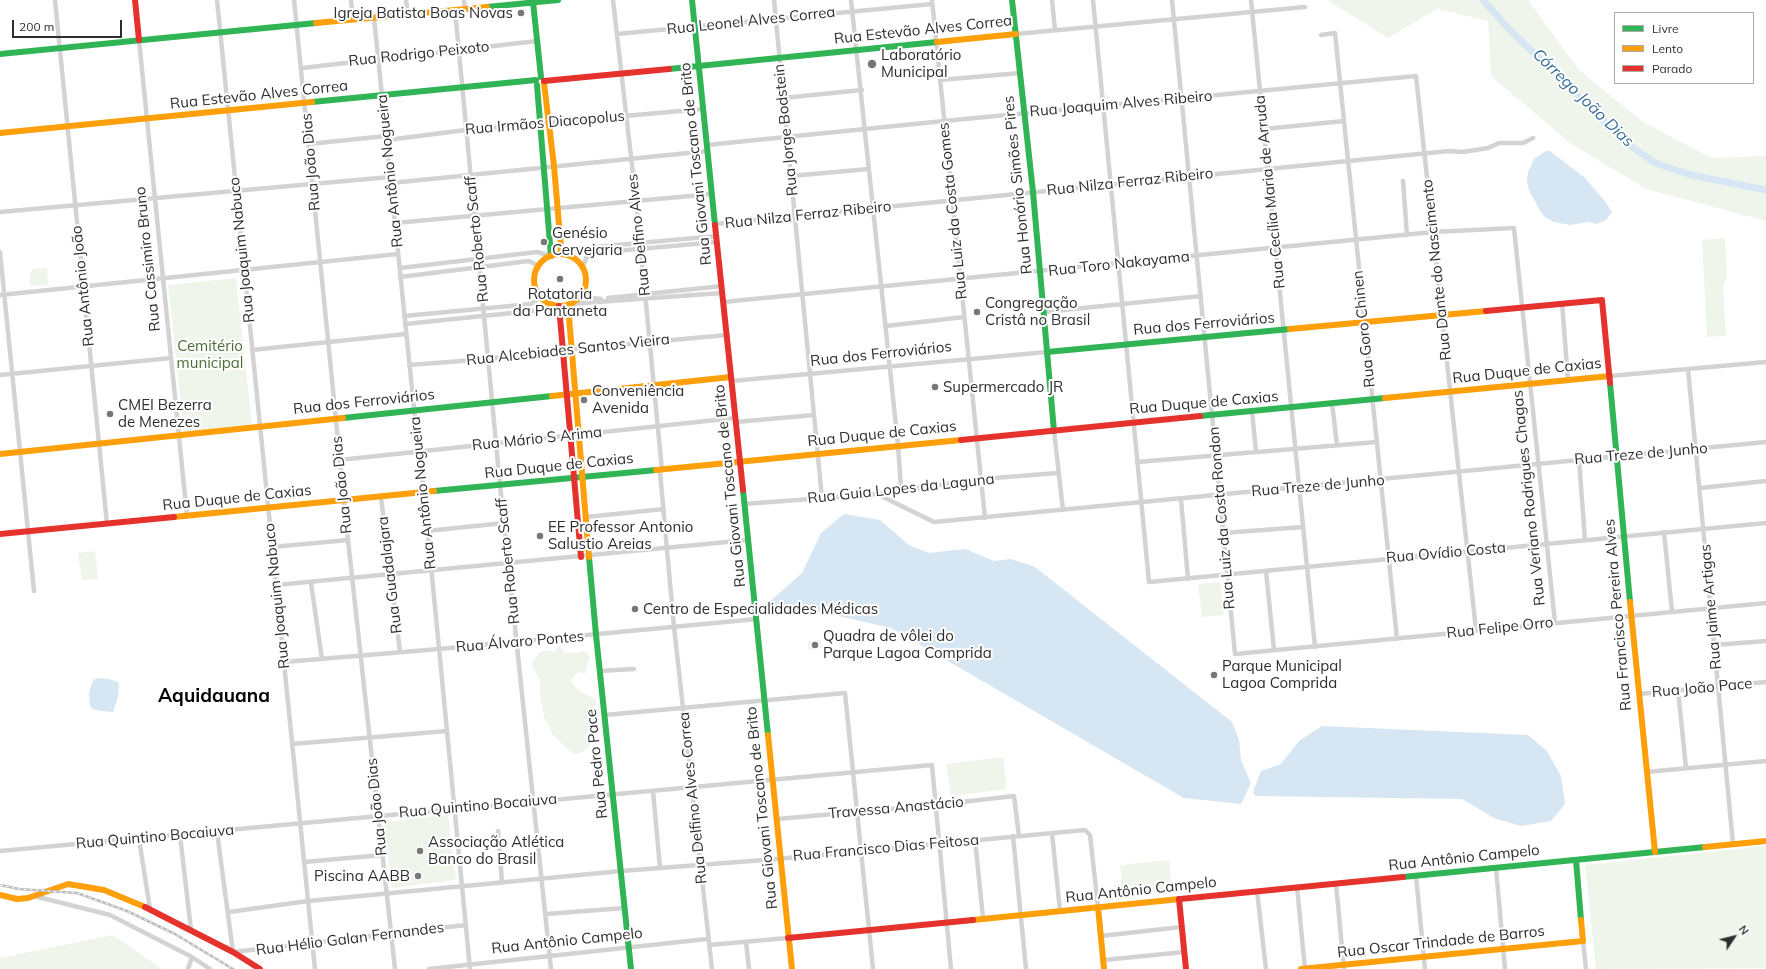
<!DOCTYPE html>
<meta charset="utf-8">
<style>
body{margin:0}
#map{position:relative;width:1766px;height:969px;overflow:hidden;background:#fff;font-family:Mulish,sans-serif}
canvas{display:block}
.legend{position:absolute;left:1614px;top:12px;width:140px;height:72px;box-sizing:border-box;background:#fff;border:1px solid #ababab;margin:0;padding:5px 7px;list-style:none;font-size:12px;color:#2e2e2e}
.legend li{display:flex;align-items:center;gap:8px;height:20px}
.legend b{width:20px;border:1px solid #ababab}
.north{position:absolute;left:1714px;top:917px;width:40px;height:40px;-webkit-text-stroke:3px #fff;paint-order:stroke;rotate:55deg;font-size:11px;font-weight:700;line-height:16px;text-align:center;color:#2e2e2e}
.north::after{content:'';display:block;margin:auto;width:14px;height:18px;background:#2e2e2e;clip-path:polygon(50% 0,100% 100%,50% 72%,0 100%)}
.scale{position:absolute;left:12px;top:20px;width:110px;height:18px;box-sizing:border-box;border:2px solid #2e2e2e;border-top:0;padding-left:5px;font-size:12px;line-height:14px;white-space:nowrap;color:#2e2e2e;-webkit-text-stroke:3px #fff;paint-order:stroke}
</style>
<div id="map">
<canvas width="1766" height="969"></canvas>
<ul class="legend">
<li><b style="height:5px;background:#30b455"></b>Livre</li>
<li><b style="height:5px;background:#ff9f0a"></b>Lento</li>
<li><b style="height:5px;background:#e5322d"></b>Parado</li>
</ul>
<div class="north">N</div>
<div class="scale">200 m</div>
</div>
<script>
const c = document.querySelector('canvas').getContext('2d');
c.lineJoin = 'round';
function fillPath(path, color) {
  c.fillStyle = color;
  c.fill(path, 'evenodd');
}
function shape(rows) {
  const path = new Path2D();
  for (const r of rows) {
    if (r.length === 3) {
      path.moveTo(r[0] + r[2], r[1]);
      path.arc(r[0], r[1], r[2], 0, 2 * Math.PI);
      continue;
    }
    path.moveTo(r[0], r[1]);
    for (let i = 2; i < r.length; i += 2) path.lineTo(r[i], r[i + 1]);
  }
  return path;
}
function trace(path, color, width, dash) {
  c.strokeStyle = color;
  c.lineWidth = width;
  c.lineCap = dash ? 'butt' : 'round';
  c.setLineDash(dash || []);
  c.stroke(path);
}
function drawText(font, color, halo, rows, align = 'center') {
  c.font = font + ' Mulish,sans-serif';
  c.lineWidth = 4;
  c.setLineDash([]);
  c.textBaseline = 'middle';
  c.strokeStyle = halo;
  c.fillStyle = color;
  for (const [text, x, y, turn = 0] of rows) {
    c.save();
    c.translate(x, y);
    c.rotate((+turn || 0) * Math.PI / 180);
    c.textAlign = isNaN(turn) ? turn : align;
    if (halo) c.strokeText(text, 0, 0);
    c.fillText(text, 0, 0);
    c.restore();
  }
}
const green = shape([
 [1327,0,1528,0,1579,70,1643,122,1711,158,1766,156,1766,221,1646,189,1571,144,1491,76,1488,21,1437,9,1388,38],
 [1725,238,1727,276,1723,286,1726,336,1707,337,1702,240],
 [47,268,48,285,30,286,30,274,33,269],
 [236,278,252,425,184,432,168,285],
 [95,551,98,579,82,580,78,553],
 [1220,582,1224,615,1202,617,1198,584],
 [821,640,822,648,809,650,808,642],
 [560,645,564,652,578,653,584,651,590,656,585,674,578,672,571,681,578,690,596,700,596,705,592,711,595,717,594,734,590,746,580,753,573,754,553,735,544,717,540,696,540,684,537,674,532,666,532,662,540,652,546,650,552,652,556,651],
 [1003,757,1007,789,951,796,946,764],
 [448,814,456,880,392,888,384,822],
 [1766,846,1766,968,1596,969,1585,865],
 [1169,860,1172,890,1123,895,1120,865],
 [113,935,162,969,0,969,0,958]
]);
const water = shape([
 [1546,151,1550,151,1585,178,1604,200,1612,212,1606,220,1597,224,1588,222,1570,225,1554,222,1545,217,1540,211,1528,188,1527,181,1528,172,1534,159],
 [844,514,880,520,909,545,929,553,965,549,994,561,1011,559,1035,567,1232,722,1239,740,1241,760,1251,783,1241,804,1184,798,891,628,812,610,774,611,767,604,802,573,821,533],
 [98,678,108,679,118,682,119,684,118,697,113,712,102,711,92,709,90,705,89,693,93,680],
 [1322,726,1528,735,1547,751,1561,776,1565,804,1551,821,1521,826,1494,818,1462,799,1255,796,1253,792,1261,771,1281,764,1299,741]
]);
const river = shape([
 [1483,0,1505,25,1625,142,1655,163,1691,175,1766,190]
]);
const street = shape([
 [55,0,107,524],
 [217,0,315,969],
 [294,0,348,540,395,969],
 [351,0,353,20],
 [406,0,408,15],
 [464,0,465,9],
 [613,0,636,200,662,470],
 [774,0,822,498],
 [851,0,898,445,901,489],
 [932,0,985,518],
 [1052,0,1055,30],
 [1093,0,1149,582,1766,523],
 [1172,0,1235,654,1766,603],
 [1251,0,1315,647],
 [455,10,500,485,551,969],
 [374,18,414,408,424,493,470,969],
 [617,34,932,4],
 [1016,34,1305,7],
 [1321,35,1335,33,1397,639],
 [139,40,187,516],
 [302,68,537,41],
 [940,80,1020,73],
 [783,98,862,90],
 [1264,129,1344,121],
 [387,140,466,130,703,109],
 [309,144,386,136],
 [707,145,944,121,1416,76,1476,630],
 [791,176,869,169],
 [1403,181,1407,235],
 [391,183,708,151],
 [0,212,390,177],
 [395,223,712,194],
 [715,224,1449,151,1463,152,1488,148,1499,143,1523,143,1533,138],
 [0,252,34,591],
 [562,254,570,250,584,248,717,236],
 [583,267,586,258,594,253,717,242],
 [400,268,537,252,551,256],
 [400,277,529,261,535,264,537,269],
 [584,291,592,298,601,299],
 [0,295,398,254],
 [608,298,722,286],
 [723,302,1433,232,1514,228,1555,623],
 [1562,303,1568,380],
 [570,304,722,293],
 [1044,312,1201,296],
 [404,316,531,304,536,301,540,295],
 [405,324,551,309,554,305],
 [886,326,964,317],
 [252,350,406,334],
 [409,365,488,359,563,350,727,335],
 [1688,369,1733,844],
 [0,375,171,358],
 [1610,376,1766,362],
 [732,381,1047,352],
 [1332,403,1337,445],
 [1252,411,1256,452],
 [736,422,814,415],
 [1054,431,1063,510],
 [339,460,735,418],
 [1579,460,1585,540],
 [1137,462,1377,442],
 [660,472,674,627,712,969],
 [1700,488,1766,481],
 [877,494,934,522,1766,442],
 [381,497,400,652],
 [1181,499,1188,579],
 [744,504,877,494,981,479,1058,473],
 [586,517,664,509],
 [427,531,504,523],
 [1664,532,1672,612],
 [1223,533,1303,527],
 [272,547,348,540],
 [1266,571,1274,650],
 [311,583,322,659],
 [276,585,748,540],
 [1714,645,1766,641],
 [284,662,439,649,757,619],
 [600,671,634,669],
 [1678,690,1686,768],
 [1639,694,1766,682],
 [605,715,845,693,873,969],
 [292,744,447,731],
 [1646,772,1766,761],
 [653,791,660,868],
 [777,819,936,805,1014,796,1019,836],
 [498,831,502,883],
 [217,832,233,952,466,925],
 [1052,833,1060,911],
 [180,835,191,930],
 [1013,836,1026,969],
 [139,839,150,909],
 [975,840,983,918],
 [0,851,932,765,951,969],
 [304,862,382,855],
 [1496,868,1505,969],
 [1416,876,1425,969],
 [1336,884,1344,969],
 [1297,887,1305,969],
 [1257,891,1266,969],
 [34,896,110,915,192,957,210,969],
 [229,912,308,901,621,871,777,859,1085,830,1090,835,1098,907],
 [546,914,625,908],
 [1101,936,1181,927],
 [1583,941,1586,969],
 [746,942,749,969],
 [709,945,788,938],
 [1104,960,1184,952],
 [188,969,192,957],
 [429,969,707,939]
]);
const fast = shape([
 [692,0,715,225],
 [1012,0,1033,192,1054,431],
 [533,2,541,77],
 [487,7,558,0],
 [0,54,316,23],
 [669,69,937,42],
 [537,85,551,256],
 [312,102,536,80],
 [1047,352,1290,329],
 [1610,383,1630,602],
 [1200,416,1385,398],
 [343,418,552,396],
 [743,490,768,735],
 [434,491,656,470],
 [589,557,596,635,631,969],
 [1576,860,1581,920],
 [1403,877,1705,847]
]);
const slow = shape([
 [316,23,487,7],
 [937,42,1016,34],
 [544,83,554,166,561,248,560,254],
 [0,133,312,102],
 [560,280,26],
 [568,305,589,557],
 [1290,329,1486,311],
 [552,396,731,377],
 [1385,398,1610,376],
 [0,454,343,418],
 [656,470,961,440],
 [174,517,434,491],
 [1630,602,1655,852],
 [768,735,792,969],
 [1705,847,1766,841],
 [0,895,17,899,28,898,68,884,104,890,145,907],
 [1098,907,1104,969],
 [973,920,1180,899],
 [1301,969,1583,941,1581,920]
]);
const jam = shape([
 [135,0,139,40],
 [544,81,669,69],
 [715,225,743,490],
 [559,306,581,557],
 [1486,311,1602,300,1610,383],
 [961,440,1200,416],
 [0,534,174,517],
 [1179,899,1186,969],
 [1180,899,1403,877],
 [145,907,233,952,260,969],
 [788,938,973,920]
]);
const rail = shape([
 [0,885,19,889,77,893,127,911,175,934,233,969]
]);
const markers = [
 [521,13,4,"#777"],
 [872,64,5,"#777"],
 [544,242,4,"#777"],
 [560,279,4,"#777"],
 [977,312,4,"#777"],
 [935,387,4,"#777"],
 [584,400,4,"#777"],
 [110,414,4,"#777"],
 [540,536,4,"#777"],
 [635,609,4,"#777"],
 [815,645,4,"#777"],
 [1214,675,4,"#777"],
 [420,851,4,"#777"],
 [418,876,4,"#777"]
];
const poiNames = [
 ["Igreja Batista Boas Novas",513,13,"right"],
 ["Laboratório",881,55],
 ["Municipal",881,72],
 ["Genésio",552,233],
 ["Cervejaria",552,250],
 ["Rotatoria",560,294,"center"],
 ["da Pantaneta",560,311,"center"],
 ["Congregação",985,303],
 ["Cristâ no Brasil",985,320],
 ["Supermercado JR",943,387],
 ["Conveniência",592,391],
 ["Avenida",592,408],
 ["CMEI Bezerra",118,405],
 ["de Menezes",118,422],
 ["EE Professor Antonio",548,527],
 ["Salustio Areias",548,544],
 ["Centro de Especialidades Médicas",643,609],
 ["Quadra de vôlei do",823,636],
 ["Parque Lagoa Comprida",823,653],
 ["Parque Municipal",1222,666],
 ["Lagoa Comprida",1222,683],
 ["Associação Atlética",428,842],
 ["Banco do Brasil",428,859],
 ["Piscina AABB",410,876,"right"]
];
const streetNames = [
 ["Rua Leonel Alves Correa",751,21,-6],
 ["Rua Estevão Alves Correa",923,30,-6],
 ["Rua Rodrigo Peixoto",419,54,-6],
 ["Rua Estevão Alves Correa",259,95,-6],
 ["Rua Joaquim Alves Ribeiro",1121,104,-5],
 ["Rua Irmãos Diacopolus",545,123,-5],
 ["Rua Jorge Bodstein",786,130,-96],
 ["Rua João Dias",311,162,-95],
 ["Rua Giovani Toscano de Brito",696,164,-96],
 ["Rua Antônio Nogueira",390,171,-96],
 ["Rua Nilza Ferraz Ribeiro",1130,182,-6],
 ["Rua Honório Simões Pires",1018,185,-96],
 ["Rua Cecília Maria de Arruda",1270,192,-96],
 ["Rua Luiz da Costa Gomes",953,211,-96],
 ["Rua Nilza Ferraz Ribeiro",808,215,-6],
 ["Rua Delfino Alves",639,235,-96],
 ["Rua Roberto Scaff",477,239,-96],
 ["Rua Joaquim Nabuco",242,250,-96],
 ["Rua Cassimiro Bruno",148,259,-96],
 ["Rua Toro Nakayama",1119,264,-6],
 ["Rua Dante do Nascimento",1437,270,-96],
 ["Rua Antônio João",83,286,-96],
 ["Rua dos Ferroviários",1204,324,-5],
 ["Rua Goro Chinen",1364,329,-96],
 ["Rua Alcebiades Santos Vieira",568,350,-6],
 ["Rua dos Ferroviários",881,354,-6],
 ["Rua Duque de Caxias",1527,371,-6],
 ["Rua dos Ferroviários",364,402,-6],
 ["Rua Duque de Caxias",1204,403,-5],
 ["Rua Duque de Caxias",882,434,-6],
 ["Rua Mário S Arima",537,439,-6],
 ["Rua Treze de Junho",1641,454,-5],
 ["Rua Duque de Caxias",559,466,-6],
 ["Rua João Dias",342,485,-96],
 ["Rua Giovani Toscano de Brito",730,486,-96],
 ["Rua Treze de Junho",1318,486,-5],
 ["Rua Guia Lopes da Laguna",901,489,-6],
 ["Rua Antônio Nogueira",423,493,-96],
 ["Rua Duque de Caxias",237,498,-6],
 ["Rua Veriano Rodrigues Chagas",1529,498,-96],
 ["Rua Luiz da Costa Rondon",1222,518,-95],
 ["Rua Ovídio Costa",1446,553,-5],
 ["Rua Roberto Scaff",508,561,-96],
 ["Rua Guadalajara",390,575,-97],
 ["Rua Joaquim Nabuco",277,596,-96],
 ["Rua Jaime Artigas",1711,607,-95],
 ["Rua Francisco Pereira Alves",1618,615,-95],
 ["Rua Felipe Orro",1500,628,-6],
 ["Rua Álvaro Pontes",520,642,-5],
 ["Rua João Pace",1702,688,-5],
 ["Rua Pedro Pace",597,764,-96],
 ["Rua Delfino Alves Correa",693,798,-96],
 ["Rua Quintino Bocaiuva",478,806,-5],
 ["Rua João Dias",377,807,-96],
 ["Rua Giovani Toscano de Brito",762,808,-96],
 ["Travessa Anastácio",896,808,-5],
 ["Rua Quintino Bocaiuva",155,837,-5],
 ["Rua Francisco Dias Feitosa",886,848,-5],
 ["Rua Antônio Campelo",1464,858,-6],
 ["Rua Antônio Campelo",1141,890,-6],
 ["Rua Hélio Galan Fernandes",350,939,-7],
 ["Rua Antônio Campelo",567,941,-6],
 ["Rua Oscar Trindade de Barros",1441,942,-6]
];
const parkNames = [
 ["Cemitério",210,346],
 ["municipal",210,363]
];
const waterNames = [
 ["Córrego João Dias",1583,98,44]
];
const districtNames = [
 ["Aquidauana",214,696]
];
fillPath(green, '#f0f5eb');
fillPath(water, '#d6e6f3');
trace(river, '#d6e6f3', 7);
trace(street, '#d3d3d3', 4.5);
trace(fast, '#30b455', 6);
trace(slow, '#ff9f0a', 6);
trace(jam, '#e5322d', 6);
trace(rail, '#bababa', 2.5);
trace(rail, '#fff', 1, [3]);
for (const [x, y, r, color] of markers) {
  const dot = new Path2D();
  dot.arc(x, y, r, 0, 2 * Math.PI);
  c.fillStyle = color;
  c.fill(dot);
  trace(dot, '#fff', 1.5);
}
drawText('15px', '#2e2e2e', '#fff', poiNames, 'left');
drawText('15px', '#2e2e2e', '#fff', streetNames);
drawText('15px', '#4d6d38', '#fff', parkNames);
drawText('italic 16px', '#356b97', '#fff', waterNames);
drawText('bold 19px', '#000', '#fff', districtNames);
</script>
